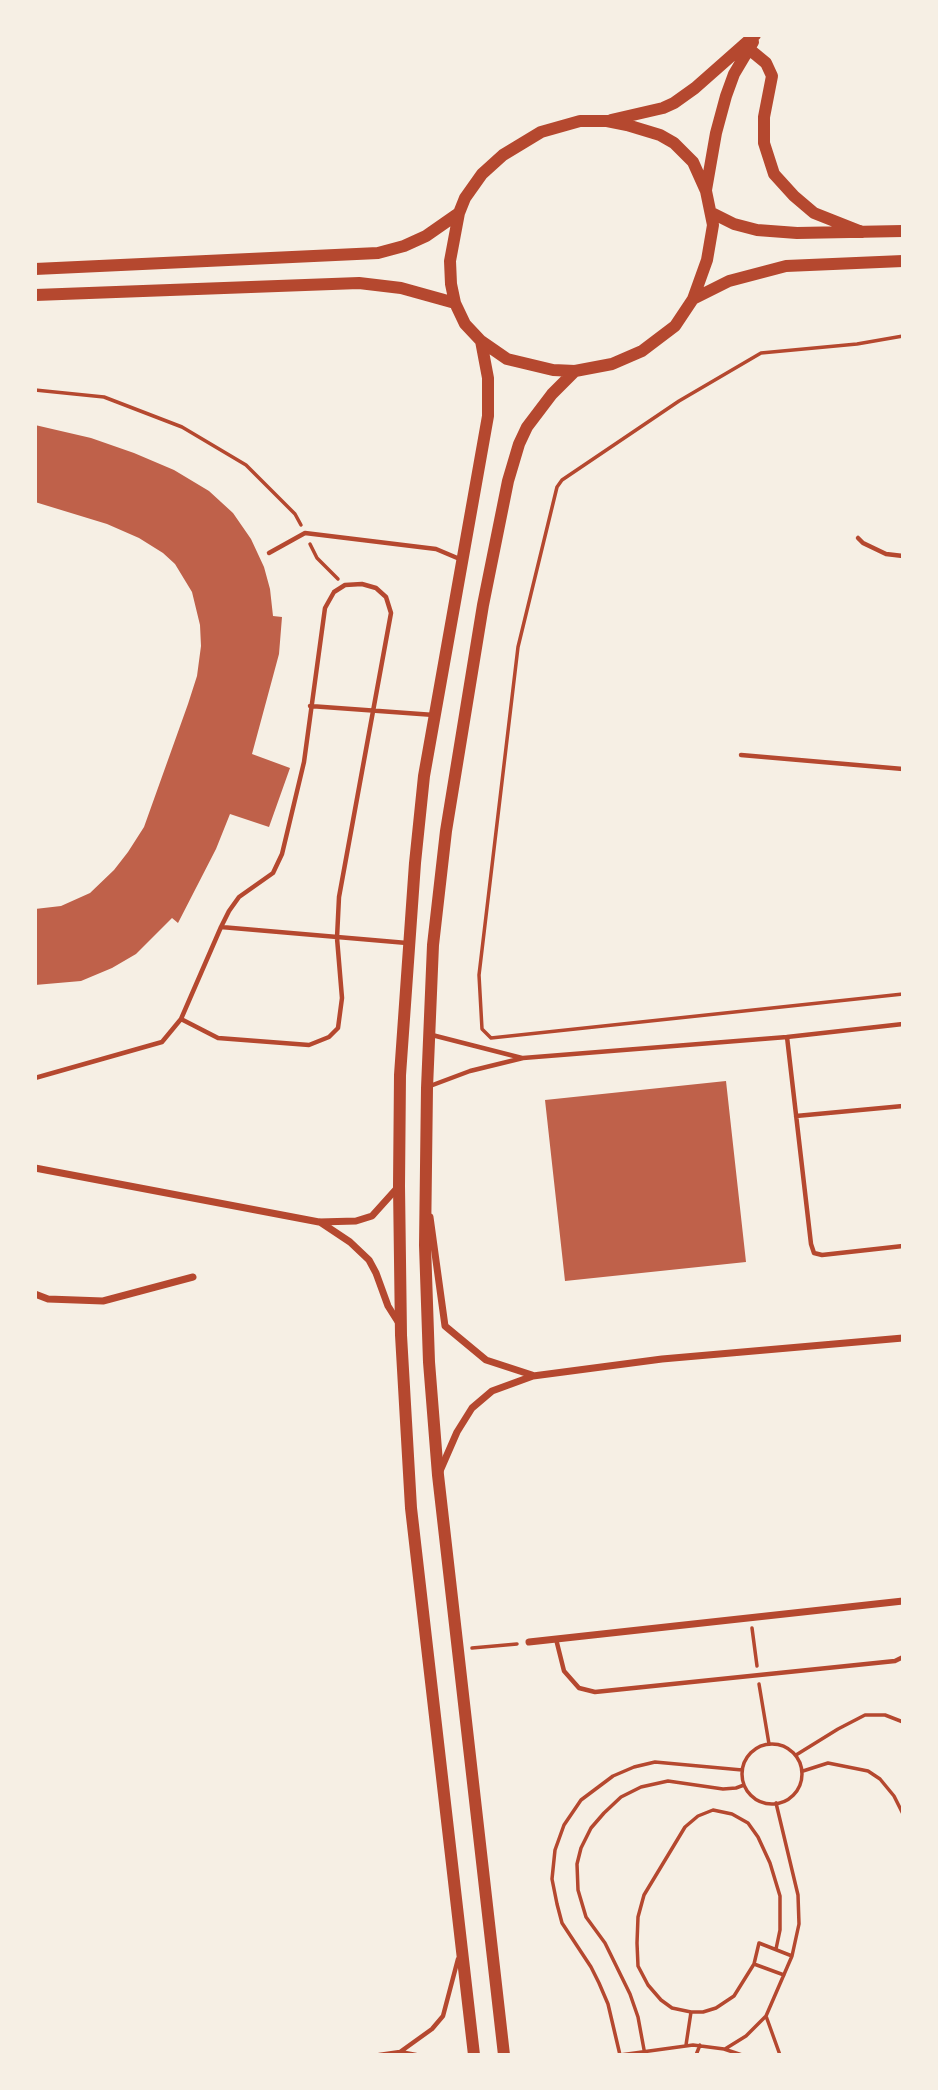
<!DOCTYPE html>
<style>
body{margin:0}
#map{position:relative;width:938px;height:2090px;overflow:hidden;background:#f6efe4;font-family:Figtree,sans-serif}
canvas{display:block}
.frame{position:absolute;inset:0;border:37px solid #f6efe4;pointer-events:none}
</style>
<div id="map">
<canvas width="938" height="2090"></canvas>
<div class="frame"></div>
</div>
<script>
const c = document.querySelector('canvas').getContext('2d');
c.lineJoin = 'round';
function fillPath(path, color) {
  c.fillStyle = color;
  c.fill(path, 'evenodd');
}
function shape(rows) {
  const path = new Path2D();
  for (const r of rows) {
    if (r.length === 3) {
      path.moveTo(r[0] + r[2], r[1]);
      path.arc(r[0], r[1], r[2], 0, 2 * Math.PI);
      continue;
    }
    path.moveTo(r[0], r[1]);
    for (let i = 2; i < r.length; i += 2) path.lineTo(r[i], r[i + 1]);
  }
  return path;
}
function trace(path, color, width, dash) {
  c.strokeStyle = color;
  c.lineWidth = width;
  c.lineCap = dash ? 'butt' : 'round';
  c.setLineDash(dash || []);
  c.stroke(path);
}
const building = shape([
 [35,425,91,438,134,453,174,470,209,491,233,513,251,539,264,567,270,589,273,616,282,617,279,654,252,754,290,768,269,827,230,814,216,849,178,923,172,918,136,954,112,968,81,981,35,985,35,909,61,906,90,893,114,870,128,852,144,827,188,704,197,676,201,646,200,625,192,592,175,564,163,553,139,538,107,524,35,502],
 [726,1081,746,1262,565,1281,545,1100]
]);
const path = shape([
 [903,336,857,344,761,353,679,401,562,480,557,487,518,647,479,975,482,1029,491,1038,903,994],
 [35,390,104,397,182,427,246,465,295,514,301,525],
 [310,544,317,558,338,579],
 [752,1628,757,1666],
 [472,1648,517,1644],
 [759,1684,769,1744],
 [772,1774,30],
 [796,1755,838,1729,865,1715,885,1715,903,1722],
 [803,1771,828,1763,868,1771,880,1779,894,1796,903,1814],
 [776,1803,798,1895,799,1924,792,1956,766,2016,780,2055],
 [776,1949,780,1930,780,1896,770,1863,758,1837,748,1823,732,1814,713,1810,698,1816,685,1827,644,1895,638,1917,637,1943,638,1966,648,1985,661,2000,672,2008,691,2012,703,2012,716,2008,734,1996,754,1964,759,1943,792,1956],
 [754,1964,784,1975],
 [686,2045,691,2012],
 [725,2049,746,2036,766,2016],
 [620,2055,608,2004,599,1983,591,1967,562,1923,557,1904,552,1879,555,1850,564,1825,581,1800,613,1776,634,1767,655,1762,742,1770],
 [620,2055,693,2045,724,2049,742,2055],
 [645,2055,638,2017,630,1994,605,1943,586,1917,578,1890,577,1864,581,1848,591,1828,604,1813,621,1797,641,1787,668,1781,723,1789,736,1788,744,1785],
 [696,2055,700,2045]
]);
const service = shape([
 [858,538,863,543,886,554,903,556],
 [269,553,305,533,436,549,462,560],
 [310,706,434,715],
 [741,755,903,769],
 [181,1019,218,1038,309,1045,329,1037,338,1028,342,998,337,938,339,897,391,613,386,597,376,588,362,584,345,585,334,592,325,608,304,762,282,854,273,873,239,897,229,911,221,927],
 [432,1035,522,1058],
 [787,1037,811,1244,814,1253,822,1255,903,1246],
 [35,1078,162,1042,181,1019,221,927,407,943],
 [430,1086,470,1071,523,1058,787,1037,903,1024],
 [796,1116,903,1106],
 [556,1639,564,1671,579,1688,595,1692,895,1661,903,1657],
 [379,2055,400,2052],
 [416,2055,400,2052,432,2029,443,2016,458,1959]
]);
const minor = shape([
 [35,1168,319,1222,356,1221,372,1216,399,1186],
 [430,1217,445,1326,486,1360,532,1375],
 [320,1222,350,1242,369,1260,376,1273,388,1306,400,1325],
 [35,1294,48,1299,103,1301,193,1277],
 [440,1471,457,1432,472,1408,492,1391,533,1376,662,1359,903,1338],
 [529,1642,903,1601]
]);
const tertiary = shape([
 [749,49,766,63,772,76,764,117,764,143,774,174,794,196,814,213,862,232],
 [611,120,663,108,674,103,695,88,755,35],
 [580,121,607,121,627,125,660,135,674,143,693,162,706,191,713,225,707,260,693,299,675,326,642,351,612,364,575,371,553,370,507,359,481,341,465,324,455,303,451,284,450,261,459,213,465,198,482,174,503,155,541,132,580,121],
 [706,190,716,133,726,96,734,74,753,42],
 [712,213,734,224,757,230,797,233,903,231],
 [35,269,378,253,404,246,426,236,459,213],
 [35,295,359,283,401,288,455,303],
 [693,299,729,281,786,266,903,261],
 [474,2055,411,1508,401,1335,399,1186,400,1075,415,863,424,776,488,416,488,378,481,341],
 [504,2055,438,1475,429,1362,425,1245,427,1088,433,945,446,831,483,605,508,481,519,444,527,427,552,394,575,371]
]);
fillPath(building, '#bf614a');
trace(path, '#b5482f', 3.5);
trace(service, '#b5482f', 4.5);
trace(minor, '#b5482f', 7);
trace(tertiary, '#b5482f', 12);
</script>
